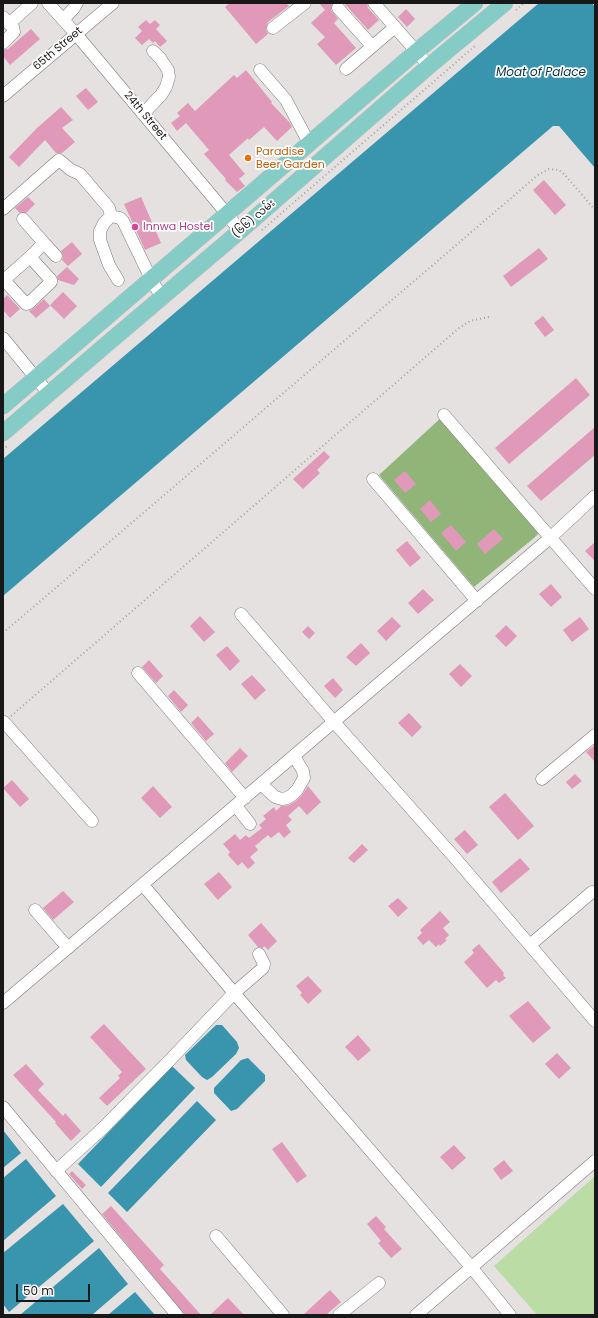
<!DOCTYPE html>
<meta charset="utf-8">
<style>
body{margin:0}
#map{position:relative;width:598px;height:1318px;overflow:hidden;background:#e4e1e0;font-family:Poppins,sans-serif}
canvas{display:block}
.frame{position:absolute;inset:0;border:4px solid #191818;pointer-events:none}
.scale{position:absolute;left:16px;top:1284px;width:74px;height:18px;box-sizing:border-box;border:2px solid #191818;border-top:0;padding-left:5px;font-size:12px;line-height:14px;white-space:nowrap;color:#191818;-webkit-text-stroke:3px #fff;paint-order:stroke}
</style>
<div id="map">
<canvas width="598" height="1318"></canvas>
<div class="frame"></div>
<div class="scale">50 m</div>
</div>
<script>
const c = document.querySelector('canvas').getContext('2d');
c.lineJoin = 'round';
function fillPath(path, color) {
  c.fillStyle = color;
  c.fill(path, 'evenodd');
}
function shape(rows) {
  const path = new Path2D();
  for (const r of rows) {
    path.moveTo(r[0], r[1]);
    for (let i = 2; i < r.length; i += 2) path.lineTo(r[i], r[i + 1]);
  }
  return path;
}
function trace(path, color, width, dash) {
  c.strokeStyle = color;
  c.lineWidth = width;
  c.lineCap = dash ? 'butt' : 'round';
  c.setLineDash(dash || []);
  c.stroke(path);
}
function drawText(font, color, halo, rows, align = 'center') {
  c.font = font + ' Poppins,"Noto Sans Myanmar",sans-serif';
  c.lineWidth = 3.5;
  c.setLineDash([]);
  c.textBaseline = 'middle';
  c.strokeStyle = halo;
  c.fillStyle = color;
  for (const [text, x, y, turn = 0] of rows) {
    c.save();
    c.translate(x, y);
    c.rotate((+turn || 0) * Math.PI / 180);
    c.textAlign = isNaN(turn) ? turn : align;
    if (halo) c.strokeText(text, 0, 0);
    c.fillText(text, 0, 0);
    c.restore();
  }
}
const green = shape([
 [595,1176,595,1315,537,1315,494,1266]
]);
const forest = shape([
 [444,415,543,529,534,538,474,587,379,475]
]);
const water = shape([
 [539,3,592,3,595,7,595,168,559,126,553,126,3,596,3,459],
 [216,1025,222,1025,237,1042,239,1048,236,1054,212,1077,207,1080,202,1077,186,1060,185,1055],
 [248,1058,265,1075,265,1081,237,1109,231,1111,214,1093,214,1088,241,1060],
 [172,1066,195,1088,101,1187,78,1164],
 [197,1101,216,1120,127,1212,108,1193],
 [3,1130,21,1153,3,1168],
 [26,1159,56,1196,3,1241,3,1178],
 [63,1204,94,1241,9,1312,3,1304,3,1253],
 [99,1248,128,1284,92,1315,20,1315],
 [135,1292,155,1315,108,1315]
]);
const building = shape([
 [230,3,286,3,289,6,268,22,266,29,268,34,256,44,225,7],
 [319,3,333,3,331,10,338,19,334,23,356,48,336,65,317,44,325,37,311,23,325,10],
 [344,3,367,3,368,8,379,20,368,30],
 [406,9,415,19,407,27,398,17],
 [146,20,150,24,155,20,160,25,156,29,167,41,160,47,155,41,153,43,149,39,142,45,135,38,142,31,138,27],
 [31,29,40,39,10,65,3,56,3,50,8,49],
 [246,70,272,102,271,103,290,123,292,127,277,141,264,127,249,140,248,138,229,155,245,174,239,179,245,186,237,192,225,180,226,179,204,154,209,150,186,123,177,131,171,123,180,116,177,113,188,103,195,111,234,75,237,78],
 [86,88,98,102,88,110,76,96],
 [61,107,73,120,62,128,75,142,62,153,56,153,45,140,19,167,9,157,37,128],
 [544,180,566,205,555,215,533,190],
 [28,197,35,204,26,213,20,213,15,208],
 [141,197,161,243,145,250,124,204],
 [72,242,82,254,68,266,62,260,63,255,61,251],
 [539,248,548,259,511,287,503,276],
 [67,267,79,279,74,285,58,280,57,276],
 [63,292,77,306,64,319,50,305],
 [7,295,20,309,10,318,3,310,3,299],
 [44,299,50,306,36,318,29,311,34,308],
 [543,316,554,330,545,337,534,323],
 [576,378,590,395,509,464,495,448],
 [595,427,595,455,541,501,527,486],
 [324,451,330,457,317,470,320,473,303,489,293,479],
 [405,471,416,484,405,493,394,480],
 [430,500,441,514,431,522,420,509],
 [451,525,466,542,456,551,441,533],
 [494,529,503,539,485,554,477,544],
 [407,541,421,558,410,567,396,550],
 [595,542,595,561,585,551],
 [551,584,562,597,551,607,539,594],
 [423,589,434,600,418,614,408,603],
 [200,616,215,632,204,642,190,626],
 [392,617,401,626,386,641,377,631],
 [580,617,589,629,572,642,563,630],
 [506,625,517,636,506,647,495,636],
 [308,626,315,633,309,639,302,632],
 [361,643,370,653,356,666,346,657],
 [227,646,240,661,230,671,216,655],
 [149,660,163,676,156,683,142,667],
 [460,664,472,676,461,687,449,674],
 [252,675,266,690,255,700,241,684],
 [333,678,343,690,335,698,324,686],
 [174,690,188,705,181,712,168,696],
 [409,713,422,727,412,737,398,723],
 [198,716,214,734,206,741,191,723],
 [595,745,595,762,586,752],
 [240,748,248,756,232,772,225,763],
 [575,774,582,781,572,789,566,782],
 [12,780,29,799,20,807,3,788],
 [153,786,172,807,160,818,141,798],
 [308,786,321,802,307,815,299,806,288,816,292,820,286,825,291,832,284,838,279,832,271,838,268,835,255,846,258,850,250,857,255,863,248,869,242,862,238,866,228,855,230,852,223,844,235,834,240,840,246,835,249,838,262,828,259,825,266,819,263,816,274,807,276,811,281,806,289,805,296,801,302,795],
 [505,793,534,826,518,840,489,807],
 [465,830,478,845,467,854,454,839],
 [362,844,368,850,354,863,348,858],
 [520,858,530,869,501,893,492,882],
 [219,872,232,887,218,900,204,884],
 [63,891,74,902,53,920,43,908],
 [398,898,408,908,398,917,388,906],
 [440,911,450,922,443,928,449,935,445,939,447,940,440,946,439,944,436,947,429,940,423,945,417,938,422,933,420,930],
 [261,923,277,941,268,950,264,946,263,948,258,947,248,935],
 [479,944,504,973,503,975,506,978,499,983,496,980,487,988,464,962,474,953,472,950],
 [308,976,322,991,308,1004,300,995,302,993,296,986],
 [528,1001,551,1028,533,1043,509,1016],
 [104,1024,146,1069,107,1106,99,1098,120,1078,118,1076,122,1072,90,1037],
 [358,1035,371,1050,358,1061,345,1047],
 [557,1053,571,1068,559,1079,545,1064],
 [26,1064,44,1084,38,1090,63,1116,65,1113,81,1131,71,1141,55,1123,56,1122,13,1075],
 [282,1142,307,1176,297,1183,272,1149],
 [454,1145,466,1158,452,1170,440,1157],
 [504,1160,513,1171,501,1180,493,1169],
 [72,1171,86,1185,82,1189,69,1174],
 [111,1206,164,1265,160,1269,201,1315,186,1315,184,1314,102,1214],
 [376,1216,386,1227,384,1229,402,1249,391,1258,378,1243,381,1241,367,1224],
 [330,1290,341,1302,326,1315,303,1315],
 [228,1298,244,1315,210,1315]
]);
const path = shape([
 [516,10,524,3],
 [262,230,475,46],
 [3,450,8,445],
 [3,633,538,175,549,169,559,170,565,175,595,210],
 [11,716,459,328,470,321,489,317]
]);
const minor = shape([
 [48,3,76,34,227,214,240,231],
 [374,3,429,66],
 [338,8,372,46],
 [3,17,9,24,32,3],
 [63,20,74,8,77,3],
 [273,28,305,3],
 [3,43,14,32,13,27,9,24],
 [346,69,395,27],
 [260,70,286,100,309,143],
 [3,96,113,3],
 [143,114,161,95,166,87,169,77,168,70,160,58,153,51],
 [3,209,59,160,71,170,80,174,109,208,111,216],
 [23,219,44,243,30,257],
 [44,243,56,256],
 [3,279,26,304,29,303,51,282,51,280,30,257,4,280],
 [118,280,109,265,100,240,100,231,104,223,111,216,120,218,123,221,151,279,162,298],
 [3,338,49,394],
 [444,415,595,589],
 [373,479,477,601],
 [241,614,334,722,455,858,595,1021],
 [138,673,245,798],
 [4,722,92,821],
 [542,779,595,735],
 [261,784,275,797,282,799,287,798,292,795,297,790,304,778,303,771,294,756],
 [236,806,250,824],
 [143,885,234,993,472,1268,510,1315],
 [35,910,68,948],
 [530,945,592,892],
 [3,1003,550,538,595,496],
 [3,1107,177,1315],
 [56,1171,102,1129,169,1061,234,993,263,968,264,964,259,954],
 [216,1236,283,1315],
 [339,1315,379,1283],
 [416,1315,595,1161]
]);
const major = shape([
 [3,406,417,51,475,3],
 [3,433,108,343,240,231,429,66,505,3]
]);
const markers = [
 [248,158,4,"#e8710a"],
 [135,227,4,"#d1479c"]
];
const streetNames = [
 ["65th Street",58,49,-40],
 ["24th Street",145,116,50],
 ["(၆၆) လမ်း",254,219,-41]
];
const foodNames = [
 ["Paradise",256,152],
 ["Beer Garden",256,165]
];
const hotelNames = [
 ["Innwa Hostel",143,227]
];
const waterNames = [
 ["Moat of Palace",541,73]
];
fillPath(green, '#bbdda5');
fillPath(forest, '#91b579');
fillPath(water, '#3994ad');
fillPath(building, '#e099b8');
trace(minor, '#7c7978', 13);
trace(major, '#bfbebe', 17);
trace(path, '#a4a2a1', 2, [1, 3]);
trace(minor, '#fff', 12);
trace(major, '#85ccc6', 16);
for (const [x, y, r, color] of markers) {
  const dot = new Path2D();
  dot.arc(x, y, r, 0, 2 * Math.PI);
  c.fillStyle = color;
  c.fill(dot);
  trace(dot, '#fff', 1.5);
}
drawText('11px', '#191818', '#fff', streetNames);
drawText('11px', '#c56008', '#fff', foodNames, 'left');
drawText('11px', '#b23c85', '#fff', hotelNames, 'left');
drawText('italic 12px', '#0b3541', '#fff', waterNames);
</script>
